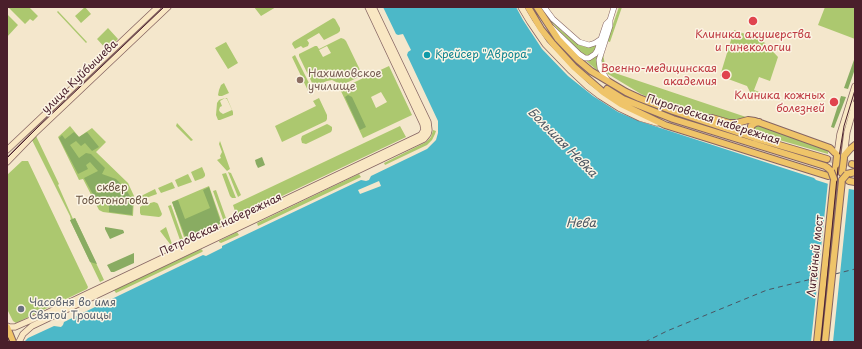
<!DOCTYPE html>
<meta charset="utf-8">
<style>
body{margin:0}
#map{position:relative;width:862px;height:349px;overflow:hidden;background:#f4e7cc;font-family:"Playpen Sans",sans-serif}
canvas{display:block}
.frame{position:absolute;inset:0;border:8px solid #4a1f2b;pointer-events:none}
</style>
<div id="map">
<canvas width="862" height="349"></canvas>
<div class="frame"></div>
</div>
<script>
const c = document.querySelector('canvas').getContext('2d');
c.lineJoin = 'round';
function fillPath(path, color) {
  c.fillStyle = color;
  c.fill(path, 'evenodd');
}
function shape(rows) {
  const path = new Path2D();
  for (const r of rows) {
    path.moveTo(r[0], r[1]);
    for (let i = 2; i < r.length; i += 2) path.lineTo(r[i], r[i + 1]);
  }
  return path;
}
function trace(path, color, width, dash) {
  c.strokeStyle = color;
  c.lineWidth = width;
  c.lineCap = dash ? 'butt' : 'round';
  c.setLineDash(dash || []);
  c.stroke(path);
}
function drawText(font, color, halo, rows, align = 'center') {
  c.font = font + ' "Playpen Sans",sans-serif';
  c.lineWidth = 3;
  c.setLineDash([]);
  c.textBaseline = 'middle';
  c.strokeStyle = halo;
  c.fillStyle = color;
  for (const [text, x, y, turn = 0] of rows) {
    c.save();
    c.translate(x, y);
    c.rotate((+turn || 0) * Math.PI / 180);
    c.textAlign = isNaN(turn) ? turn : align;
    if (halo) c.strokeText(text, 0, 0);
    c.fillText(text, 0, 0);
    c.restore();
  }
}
const green = shape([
 [8,7,29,7,38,16,33,21,30,19,25,24],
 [85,7,91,14,81,23,75,16],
 [254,7,276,7,261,16],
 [541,7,542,7,547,15,562,31,578,44,582,46,588,47,597,45,595,51,588,56,582,55,572,45,546,16],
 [619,7,622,7,610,42,607,41],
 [825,7,855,7,855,39,818,25],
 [58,11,87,42,86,43,57,12],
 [7,14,18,25,7,37],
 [333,18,335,19,340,28,340,31,338,33,324,40,319,33,307,40,309,43,308,46,303,48,301,46,295,49,292,44,293,42],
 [108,28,118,39,107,50,97,39],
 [734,30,762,40,778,57,770,81,759,77,754,90,765,94,763,99,751,94,747,86,720,76],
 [341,38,344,39,346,41,361,72,361,75,359,77,344,84,340,84,332,80,327,81,317,85,313,85,299,56,299,54,315,46,317,46,319,49],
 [327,46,331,53,323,57,319,50],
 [226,42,238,63,228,69,215,48],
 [601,46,597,64,598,71,585,60,590,60,596,56],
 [603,54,605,65,608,69,612,72,749,118,737,122,723,121,694,111,675,108,654,100,641,94,608,74,604,71,601,64],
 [295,55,313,91,313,93,310,95,292,57],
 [389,66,412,115,363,138,340,89],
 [381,92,387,102,376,108,371,97],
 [224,83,229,93,222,96,219,96,218,95,219,90,221,85],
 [225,98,227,98,233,112,233,115,220,120,218,120,216,115,217,103,219,100],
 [225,98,227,99,232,110,223,114,220,112,219,110,220,107,222,106,220,101],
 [319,98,327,115,327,119,326,121,282,142,275,126,316,106,313,101],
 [177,123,193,140,191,141,176,126],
 [327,124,329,125,332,127,332,130,331,132,306,144,302,143,301,139,302,136],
 [756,124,828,150,828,154,755,133,753,128],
 [70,126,79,137,92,128,106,142,96,152,128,183,134,196,133,216,103,212,99,210,83,179,79,180,58,137],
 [400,126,406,137,240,216,237,216,236,214,233,205],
 [433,130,436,131,435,134,432,140,427,145,385,165,384,163,426,142,431,137],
 [36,136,59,184,58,185,73,219,75,218,104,280,100,282,70,220,71,220,70,216,32,140],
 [220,141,230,169,227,171,217,160,221,158,220,156,222,152,219,144],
 [22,161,28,161,88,287,87,289,16,323,13,321,7,309,7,175],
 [202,167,205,174,205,176,203,178,195,181,191,172],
 [228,172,231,173,241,195,238,197],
 [226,173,236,198,232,198,230,196,222,174],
 [188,174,192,182,178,187,175,180],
 [359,174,361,177,258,226,257,223],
 [172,182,175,188,161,193,158,188],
 [209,186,222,223,208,230,204,230,201,233,185,240,172,202],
 [155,189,157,194,143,199,142,198,141,196],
 [216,190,227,221,224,222,213,191],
 [154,202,157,203,158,204,162,214,161,216,159,217,141,215,140,213,140,207,143,205],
 [171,205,183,239,180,240,168,206],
 [166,227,172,244,170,244,160,231],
 [237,232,239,235,221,243,219,242,219,241],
 [201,249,203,251,202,252,116,293,114,290]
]);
const forest = shape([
 [855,57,855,69,848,89,844,88],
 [348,95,352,97,366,127,360,130,345,97],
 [841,96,846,97,834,128,831,127],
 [74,132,79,137,87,132,99,147,92,151,85,143,81,146,76,141,70,145,79,158,86,153,91,154,105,168,102,174,116,179,125,188,133,201,132,215,109,212,109,207,107,201,102,199,97,202,84,178,98,171,90,162,86,165,88,169,78,174,59,138,62,135,65,139],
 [105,184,107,191,96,193,95,186],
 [262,157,265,165,258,168,256,164,255,160],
 [209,187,221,223,208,230,205,229,201,231,200,233,186,239,172,202,178,200,185,219,210,208,203,190],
 [75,218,97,264,90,262,70,220],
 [105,227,123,230,124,232,124,233,110,239,105,229],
 [134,253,134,263,114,272,111,272,107,265]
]);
const water = shape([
 [383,7,516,7,523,20,542,49,568,76,593,96,618,112,639,121,814,178,816,180,838,187,855,190,855,342,24,342,28,338,54,326,61,327,63,325,64,322,203,255,206,256,222,248,222,246,361,180,366,181,369,180,371,176,427,149,436,140,438,133,438,121,407,55,408,52,411,50,403,34,398,35,396,34]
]);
const pier = shape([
 [379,181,381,186,360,194,358,190],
 [828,182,849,187,833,342,811,342]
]);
const ferry = shape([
 [835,274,855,269],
 [645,342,667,331,767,290,820,277]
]);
const primaryTunnel = shape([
 [827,159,852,164]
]);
const tertiary = shape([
 [544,7,553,19,579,42,589,45,595,43,601,39],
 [552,28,579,54,585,58,589,58,595,54,597,51,606,24,610,20,614,7],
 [608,81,600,68,599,60,610,26,610,20]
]);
const secondary = shape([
 [521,7,530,22,545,44,571,71,587,86,600,96,619,108,640,118,657,123],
 [7,150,158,7],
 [837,155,840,134,855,86],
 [844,156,847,132,855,104],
 [7,162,35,133,168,7],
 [7,326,9,327,15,327,47,313,421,135,424,130,423,124,368,7],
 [19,342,23,334,32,326,424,139,428,134,429,130,428,122,373,7]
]);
const primary = shape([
 [528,7,541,29,553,44,574,67,603,92,621,104,665,125,828,176],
 [537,7,558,39,578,60,591,71,626,92,639,98,673,111,755,138,827,159],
 [607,89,623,99,673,119,825,166,828,168,831,171],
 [700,119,712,118,729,123,737,123,748,120,755,121,830,148,837,155,837,156],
 [755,138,751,131,751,126,755,123,759,122],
 [844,158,844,156,850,149,855,145],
 [852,164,855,165],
 [835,172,836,165],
 [842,173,843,166],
 [847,174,855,172],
 [849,181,855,182],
 [7,327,13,342],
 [817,342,834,179],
 [825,342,842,180]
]);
const tram = shape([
 [7,158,38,127,164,7],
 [7,336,10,342],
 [821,342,839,157,844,126,855,90]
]);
const primaryBridge = shape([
 [836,165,837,156],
 [843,166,844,158],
 [831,171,834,179],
 [842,180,847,174]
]);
const markers = [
 [753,21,5,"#e0444e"],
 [427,55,4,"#0f9aa8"],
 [726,75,5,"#e0444e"],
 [300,80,4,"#8d6e63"],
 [834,102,5,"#e0444e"],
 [21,309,4,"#6b7280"]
];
const healthNames = [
 ["Клиника акушерства",753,35,"center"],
 ["и гинекологии",753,48,"center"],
 ["Военно-медицинская",717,69],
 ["академия",717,82],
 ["Клиника кожных",825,96],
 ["болезней",825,109]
];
const cultureNames = [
 ["Крейсер \"Аврора\"",435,55]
];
const educationNames = [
 ["Нахимовское",308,74],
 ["училище",308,87]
];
const streetNames = [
 ["улица Куйбышева",80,77,-44],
 ["Пироговская набережная",713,120,18],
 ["Петровская набережная",221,225,-25],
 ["Литейный мост",816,256,-84]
];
const parkNames = [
 ["сквер",112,188],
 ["Товстоногова",112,201]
];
const worshipNames = [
 ["Часовня во имя",29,303],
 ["Святой Троицы",29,316]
];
const waterNames = [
 ["Большая Невка",562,143,45],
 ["Нева",581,224]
];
fillPath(green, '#acc86f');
fillPath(forest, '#89ac62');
fillPath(water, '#4cb8c8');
fillPath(pier, '#f4e7cc');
trace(ferry, '#4b5562', 1, [5, 4]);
trace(primaryTunnel, '#d2bfac', 6, [6, 3]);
trace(tertiary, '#866563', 6);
trace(secondary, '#866563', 7);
trace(primary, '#866563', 8);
trace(tertiary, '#fff', 5);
trace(secondary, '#f9e7c3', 5.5);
trace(primary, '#efc469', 6);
trace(tram, '#4a1f2b', 1);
trace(primaryBridge, '#866563', 8, []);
trace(primaryBridge, '#efc469', 6);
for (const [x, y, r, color] of markers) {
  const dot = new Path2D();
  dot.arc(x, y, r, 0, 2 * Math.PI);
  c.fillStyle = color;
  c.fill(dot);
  trace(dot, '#fcf5e5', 1.5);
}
drawText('11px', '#be3a42', '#fcf5e5', healthNames, 'right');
drawText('11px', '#0d838f', '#fcf5e5', cultureNames, 'left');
drawText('11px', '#785e54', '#fcf5e5', educationNames, 'left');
drawText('11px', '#4a1f2b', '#fcf5e5', streetNames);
drawText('11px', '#67523f', '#fcf5e5', parkNames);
drawText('11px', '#5b616d', '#fcf5e5', worshipNames, 'left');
drawText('italic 12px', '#4b5562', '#fcf5e5', waterNames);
</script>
